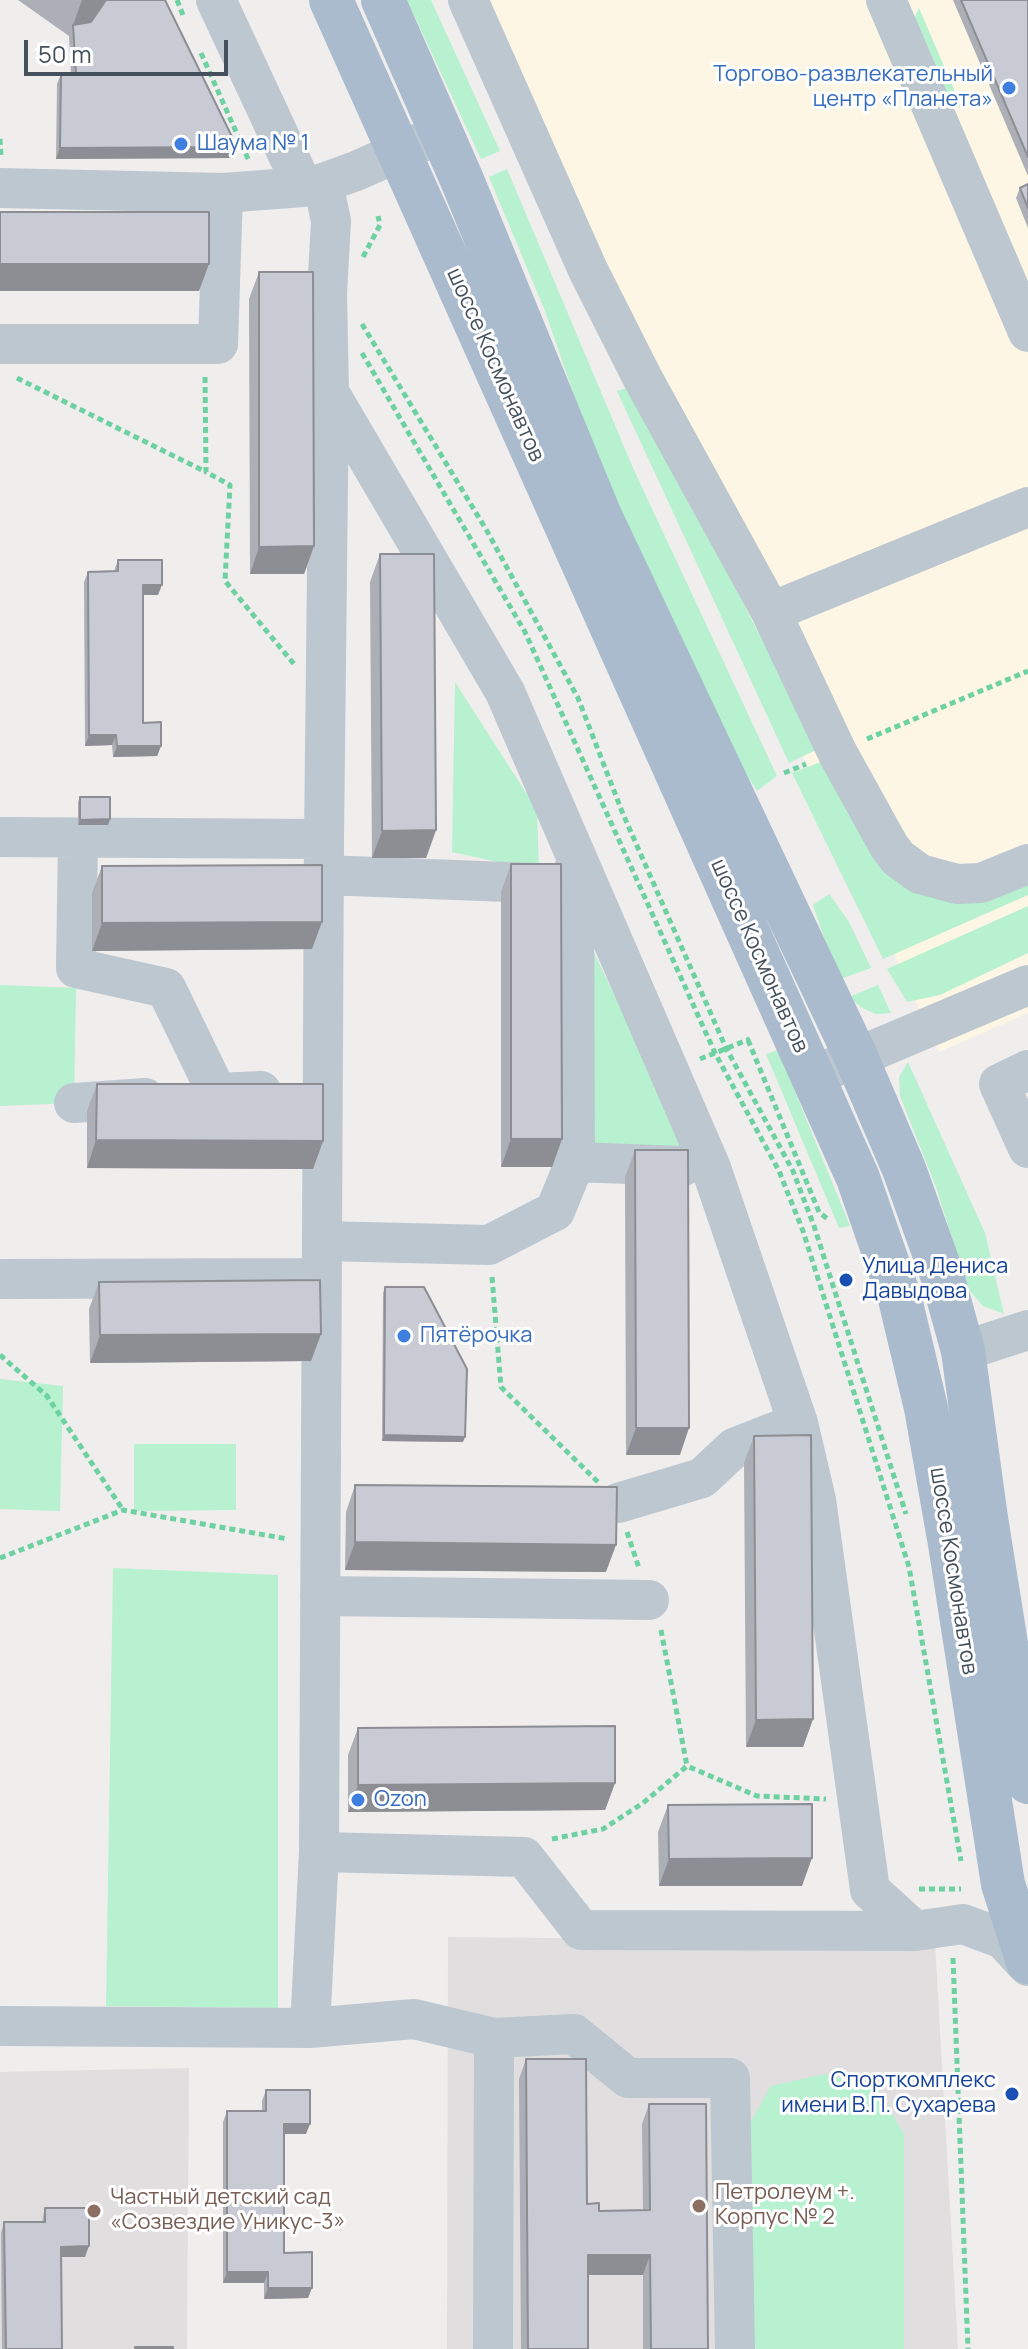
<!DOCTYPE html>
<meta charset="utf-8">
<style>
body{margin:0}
#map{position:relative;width:1028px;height:2349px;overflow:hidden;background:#f0eded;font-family:Manrope,sans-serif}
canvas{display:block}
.scale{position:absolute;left:24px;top:40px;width:204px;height:36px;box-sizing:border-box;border:4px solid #44505b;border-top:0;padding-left:10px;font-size:24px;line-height:28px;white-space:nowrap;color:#44505b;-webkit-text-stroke:6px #fff;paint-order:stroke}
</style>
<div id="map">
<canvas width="1028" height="2349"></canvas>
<div class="scale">50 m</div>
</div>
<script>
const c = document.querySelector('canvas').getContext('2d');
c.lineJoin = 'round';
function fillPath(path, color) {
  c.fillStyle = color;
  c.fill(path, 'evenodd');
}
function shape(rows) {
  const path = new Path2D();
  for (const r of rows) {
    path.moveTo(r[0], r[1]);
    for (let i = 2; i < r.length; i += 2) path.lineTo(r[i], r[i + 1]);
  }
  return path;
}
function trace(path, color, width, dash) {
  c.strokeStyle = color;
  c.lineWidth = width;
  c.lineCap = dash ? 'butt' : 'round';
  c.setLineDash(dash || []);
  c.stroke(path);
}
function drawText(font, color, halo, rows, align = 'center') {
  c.font = font + ' Manrope,sans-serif';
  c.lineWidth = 6;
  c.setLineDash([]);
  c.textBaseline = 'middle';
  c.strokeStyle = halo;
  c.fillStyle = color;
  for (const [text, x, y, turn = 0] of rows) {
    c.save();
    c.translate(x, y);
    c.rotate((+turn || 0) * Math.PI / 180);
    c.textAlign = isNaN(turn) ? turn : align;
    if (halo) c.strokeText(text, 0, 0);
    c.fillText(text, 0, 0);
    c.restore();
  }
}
const commercial = shape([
 [456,0,1028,0,1028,1013,939,1052]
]);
const education = shape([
 [448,1937,935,1942,958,2349,447,2349],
 [189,2068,187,2349,0,2349,0,2072]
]);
const green = shape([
 [407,0,431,0,500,151,481,159],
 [919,8,962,108,944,103,911,25],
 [507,169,633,468,777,776,757,791,706,712,595,457,545,311,489,177],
 [632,386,818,749,789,763,617,391],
 [455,682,537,810,539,871,452,852],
 [823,761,899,878,1028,874,1028,895,883,959,792,773],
 [829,894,849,922,871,968,838,980,813,905],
 [1028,906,1028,953,940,995,907,1002,887,969],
 [587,938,689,1150,583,1143],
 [0,985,76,988,74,1103,0,1106],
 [878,985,891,1013,876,1014,862,1008,849,997],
 [778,1050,850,1226,839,1228,766,1054],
 [908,1062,985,1233,1004,1314,983,1306,968,1289,936,1187,900,1096,899,1077],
 [0,1379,63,1386,60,1511,0,1509],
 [134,1444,236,1444,236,1510,134,1511],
 [113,1568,278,1575,278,2008,106,2006],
 [824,2074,876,2087,904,2134,904,2349,744,2349,744,2134,771,2086]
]);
const path = shape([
 [177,0,183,15],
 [201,53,249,161],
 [0,139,1,157],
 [363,257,380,225,378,216],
 [362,324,487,531,578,698,623,814,726,1048,793,1171,814,1226,906,1514],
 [362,353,525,632,715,1053,779,1171,803,1231,909,1567,961,1861],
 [205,377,206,472,230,485,225,581,294,664],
 [17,378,206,472],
 [867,739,1028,671],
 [784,773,806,764],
 [748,1040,819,1212,829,1220],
 [700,1059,750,1039],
 [492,1277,501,1387,598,1482],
 [0,1355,47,1396,123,1510],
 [627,1532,639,1568],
 [0,1558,123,1510,288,1539],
 [661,1630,687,1766],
 [552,1839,603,1829,643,1803,687,1766,757,1796,826,1799],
 [919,1889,961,1889],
 [953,1958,968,2349]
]);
const minor = shape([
 [216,0,303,187],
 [468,0,588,270,642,377,771,612,837,752,889,846,898,858,920,874,957,884,981,883,1028,864],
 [886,0,1028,332],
 [323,183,331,221,327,294,329,392,505,692,711,1168,798,1423,816,1500,870,1890,915,1931,963,1924,1003,1939,1028,1966],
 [0,188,223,193,303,187,323,183,356,171,442,133],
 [0,344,218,344,223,193],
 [771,612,1028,507],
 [0,837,324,839],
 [78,838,76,968,166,988,217,1093,261,1091],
 [324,875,560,884],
 [1028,1070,999,1084,1028,1148],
 [813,1076,1028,985],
 [74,1103,145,1098],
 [575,1162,683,1166],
 [322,1241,489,1245,555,1211,575,1162,574,869],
 [0,1279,322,1278],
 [963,1351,1028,1330],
 [618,1503,702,1478,734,1448,798,1423],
 [320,1596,649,1600],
 [319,1852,524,1857,581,1930,915,1931],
 [0,2026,310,2028,319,1852,324,839,329,392],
 [310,2028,414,2019,494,2038],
 [493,2349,494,2038,574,2034,628,2078,730,2078,735,2349]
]);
const major = shape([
 [331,0,858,1178,900,1299,926,1408,950,1544,1003,1884,1028,1962],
 [383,0,462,180,600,516,856,1057,904,1169,942,1275,963,1351,986,1518,1028,1782]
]);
const wall = shape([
 [18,0,165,0,233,158,56,159,57,84,61,74,71,74,69,36],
 [953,0,1028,0,1028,176],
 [1028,184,1028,228,1016,198,1020,188],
 [259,272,314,546,304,574,250,574,249,299],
 [380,554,436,830,426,858,372,858,370,582],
 [118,560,158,595,143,595,143,723,161,746,157,756,113,757,112,745,85,746,84,582,88,572,114,571],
 [80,797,110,819,108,825,78,825,78,802],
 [511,864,562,1139,552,1167,501,1167,501,892],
 [102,866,312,949,92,951,92,893],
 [97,1084,323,1141,313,1169,87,1168,87,1111],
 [635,1150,680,1455,626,1455,625,1177],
 [99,1282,321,1334,311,1361,90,1363,89,1309],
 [385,1287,463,1442,382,1441,383,1293],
 [754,1436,813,1719,803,1747,746,1747,744,1463],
 [355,1485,606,1572,345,1570,346,1512],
 [358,1728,615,1783,605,1810,348,1812,348,1755],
 [668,1805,802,1886,659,1886,658,1832],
 [526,2059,587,2204,599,2211,643,2210,642,2124,649,2104,708,2349,643,2349,643,2275,588,2275,588,2349,521,2349,519,2079],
 [266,2090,306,2134,284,2134,284,2253,308,2298,264,2299,264,2283,223,2283,223,2122,227,2111,262,2111,262,2101],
 [45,2208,85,2257,61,2257,62,2349,2,2349,1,2233,4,2222,42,2222]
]);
const shadedWall = shape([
 [82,0,110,0,87,33,73,25],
 [237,147,233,158,56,159,60,148],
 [0,264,209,264,199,291,0,291],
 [314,546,304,574,250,574,259,547],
 [143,585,162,585,158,595,139,595],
 [89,735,116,735,112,745,85,746],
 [117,746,161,746,157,756,113,757],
 [110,819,108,825,78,825,80,820],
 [436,830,426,858,372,858,382,831],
 [322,922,312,949,92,951,102,923],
 [511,1139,562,1139,552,1167,501,1167],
 [96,1140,323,1141,313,1169,87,1168],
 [321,1334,311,1361,90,1363,100,1335],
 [636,1428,689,1428,680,1455,626,1455],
 [384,1435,465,1437,463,1442,382,1441],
 [355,1542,616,1545,606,1572,345,1570],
 [813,1719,803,1747,746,1747,756,1720],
 [615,1783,605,1810,348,1812,358,1785],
 [812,1858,802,1886,659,1886,669,1859],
 [284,2124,310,2124,306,2134,280,2134],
 [89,2246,85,2257,57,2257,61,2247],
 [588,2255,650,2255,643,2275,580,2275],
 [227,2272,268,2272,264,2283,223,2283],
 [268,2288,312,2288,308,2298,264,2299]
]);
const building = shape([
 [106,0,165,0,237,147,60,148,61,74,76,74,73,25,91,22,106,0],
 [961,0,1028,0,1028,157,961,0],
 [1028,184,1028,208,1020,188,1028,184],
 [0,212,209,212,209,264,0,264,0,212],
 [259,272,313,272,314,546,259,547,259,272],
 [380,554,434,554,436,830,382,831,380,554],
 [118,560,162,560,162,585,143,585,143,723,161,722,161,746,117,746,116,735,89,735,88,572,118,571,118,560],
 [80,797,110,797,110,819,80,820,80,797],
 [511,864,561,864,562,1139,511,1139,511,864],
 [322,865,322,922,102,923,102,866,322,865],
 [97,1084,323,1084,323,1141,96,1140,97,1084],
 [635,1150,688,1150,689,1428,636,1428,635,1150],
 [320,1280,321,1334,100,1335,99,1282,320,1280],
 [385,1287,424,1287,467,1369,465,1437,384,1435,385,1287],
 [811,1435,813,1719,756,1720,754,1436,811,1435],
 [355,1485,617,1487,616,1545,355,1542,355,1485],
 [615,1726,615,1783,358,1785,358,1728,615,1726],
 [812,1804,812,1858,669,1859,668,1805,812,1804],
 [526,2059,586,2059,587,2204,599,2203,599,2211,650,2210,649,2104,706,2104,708,2349,651,2349,650,2255,588,2255,588,2349,528,2349,526,2059],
 [266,2090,310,2090,310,2124,284,2124,284,2253,312,2252,312,2288,268,2288,268,2272,227,2272,227,2111,266,2111,266,2090],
 [45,2208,89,2208,89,2246,61,2247,62,2349,6,2349,4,2222,45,2222,45,2208],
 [135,2347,173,2347,173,2349,135,2349,135,2347]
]);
const markers = [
 [1009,88,8,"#3f7fe0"],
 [181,144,8,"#3f7fe0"],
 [846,1280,8,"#1a4fb4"],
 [404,1336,8,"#3f7fe0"],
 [358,1800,8,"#3f7fe0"],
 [1012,2094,8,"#1a4fb4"],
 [699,2206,8,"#8d6e63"],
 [94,2211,8,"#8d6e63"]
];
const shopNames = [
 ["Торгово-развлекательный",993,75,"right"],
 ["центр «Планета»",993,100,"right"],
 ["Шаума № 1",197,144],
 ["Пятёрочка",420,1336],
 ["Ozon",374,1800]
];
const streetNames = [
 ["шоссе Космонавтов",495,365,66],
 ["шоссе Космонавтов",759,956,66],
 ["шоссе Космонавтов",953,1571,81]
];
const transitNames = [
 ["Улица Дениса",862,1267],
 ["Давыдова",862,1292],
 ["Спорткомплекс",996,2081,"right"],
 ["имени В.П. Сухарева",996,2106,"right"]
];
const educationNames = [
 ["Петролеум +.",715,2193],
 ["Корпус № 2",715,2218],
 ["Частный детский сад",110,2198],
 ["«Созвездие Уникус-3»",110,2223]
];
fillPath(commercial, '#fdf6e4');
fillPath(education, '#e1dedf');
fillPath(green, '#b7f1cf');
trace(path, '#6dd1a2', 5, [6, 4]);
trace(minor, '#bcc7d0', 40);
trace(major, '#aabbce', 44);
fillPath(wall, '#acafb5');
fillPath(shadedWall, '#8c8e94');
fillPath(building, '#c8cbd3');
trace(building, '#8c8e94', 2);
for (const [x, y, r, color] of markers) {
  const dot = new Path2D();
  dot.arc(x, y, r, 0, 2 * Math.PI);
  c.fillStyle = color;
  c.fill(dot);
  trace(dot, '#fff', 3);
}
drawText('22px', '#366cbe', '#fff', shopNames, 'left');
drawText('22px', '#44505b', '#fff', streetNames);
drawText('22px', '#164399', '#fff', transitNames, 'left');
drawText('22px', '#785e54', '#fff', educationNames, 'left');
</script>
